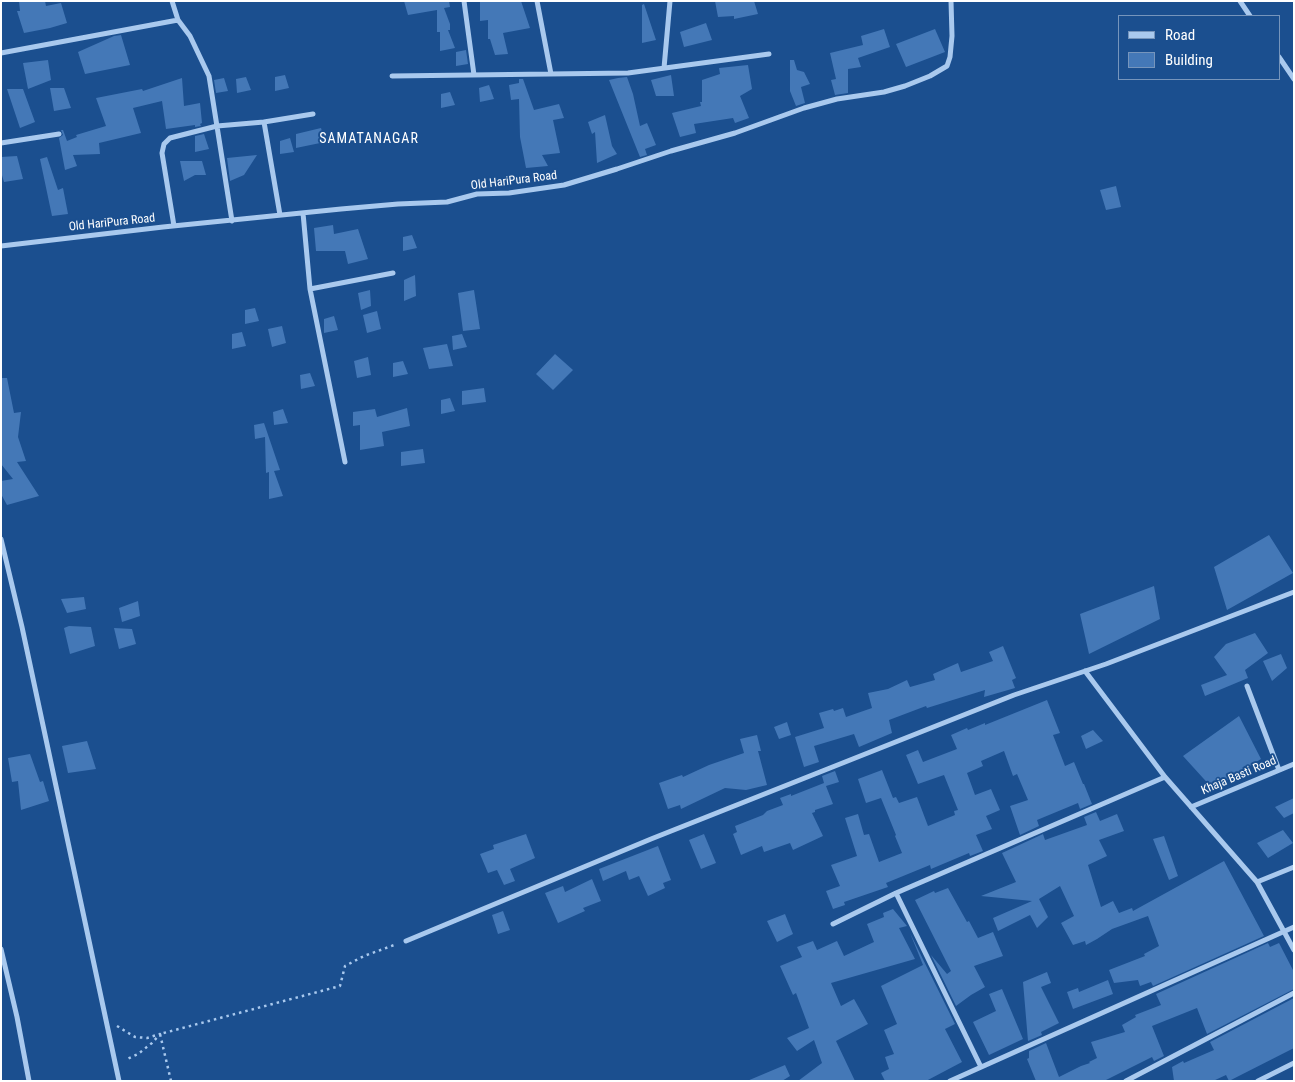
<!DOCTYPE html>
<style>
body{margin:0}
#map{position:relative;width:1295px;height:1082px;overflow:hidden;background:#1b4f8f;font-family:"Roboto Condensed",sans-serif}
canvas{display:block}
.frame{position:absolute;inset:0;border:2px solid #fff;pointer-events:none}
.legend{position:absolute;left:1118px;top:15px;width:162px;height:65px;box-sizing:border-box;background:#1b4f8f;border:1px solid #7695bc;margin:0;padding:6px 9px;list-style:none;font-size:15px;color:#fff}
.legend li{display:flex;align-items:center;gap:10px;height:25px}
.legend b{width:25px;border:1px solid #7695bc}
</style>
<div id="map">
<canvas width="1295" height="1082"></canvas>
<div class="frame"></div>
<ul class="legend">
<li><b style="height:6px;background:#a9c9ee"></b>Road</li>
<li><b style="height:14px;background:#4478b7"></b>Building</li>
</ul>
</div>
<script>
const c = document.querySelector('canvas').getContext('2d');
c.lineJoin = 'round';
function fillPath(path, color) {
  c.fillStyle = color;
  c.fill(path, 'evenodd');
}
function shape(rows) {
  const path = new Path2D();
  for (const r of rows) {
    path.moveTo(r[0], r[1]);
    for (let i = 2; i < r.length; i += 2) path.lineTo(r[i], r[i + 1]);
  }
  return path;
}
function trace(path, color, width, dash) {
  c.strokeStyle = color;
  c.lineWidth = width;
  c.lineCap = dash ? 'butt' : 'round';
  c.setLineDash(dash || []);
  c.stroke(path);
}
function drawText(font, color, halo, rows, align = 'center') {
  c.font = font + ' "Roboto Condensed",sans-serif';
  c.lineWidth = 4;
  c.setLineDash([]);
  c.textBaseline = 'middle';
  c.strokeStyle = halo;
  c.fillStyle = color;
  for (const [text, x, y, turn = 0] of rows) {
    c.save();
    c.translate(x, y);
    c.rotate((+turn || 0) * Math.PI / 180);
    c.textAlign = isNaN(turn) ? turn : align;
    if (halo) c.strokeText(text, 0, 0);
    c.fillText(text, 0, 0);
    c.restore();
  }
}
const building = shape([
 [19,1,45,1,46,6,61,3,67,23,50,28,24,33,17,11,20,11],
 [404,1,449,1,450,7,444,8,450,24,450,30,448,30,455,48,440,51,440,32,437,32,437,10,408,15],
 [480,1,521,1,530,28,503,33,508,54,495,55,490,39,488,39,488,20,480,21],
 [715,1,754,1,758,14,734,19,734,16,718,17],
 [644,4,656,40,642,43,642,5],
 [706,23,712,40,684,47,680,32],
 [884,29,890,47,858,58,861,67,848,69,848,93,835,95,831,80,836,79,830,53,863,45,861,36],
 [935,29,945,52,906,67,896,44],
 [121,35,130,65,85,74,78,52,114,36],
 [466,50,468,64,456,66,456,52],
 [48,60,51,80,28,89,23,63],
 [790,60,794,60,797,70,804,72,810,84,801,87,805,103,796,106,790,91],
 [748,65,752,89,740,96,749,118,735,123,733,118,694,124,696,133,680,137,672,113,701,106,700,102,702,102,702,80,720,74,719,68],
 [285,75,289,88,275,91,275,77],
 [671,75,674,96,656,96,651,80],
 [246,77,251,90,237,93,236,79],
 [627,77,633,94,640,126,647,123,656,145,645,149,647,155,640,157,609,80,618,78],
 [182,78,184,106,200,103,202,123,200,124,201,126,195,127,195,125,166,129,162,101,133,108,141,133,99,143,100,154,73,155,77,166,65,170,59,138,63,135,61,130,63,130,67,141,77,137,76,135,106,126,96,98,142,89,143,91],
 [224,78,228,91,216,93,214,80],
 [519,79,523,79,534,110,559,104,564,118,553,120,560,153,542,155,548,166,526,168,520,137,519,99,511,100,509,85,519,83],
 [489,85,494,99,480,102,479,88],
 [50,88,64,88,71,108,54,111],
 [7,89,23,89,35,122,20,128],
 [450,92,455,105,441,108,441,94],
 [605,115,612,146,617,154,597,163,595,132,592,134,588,122],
 [321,128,325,142,296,148,296,134],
 [204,134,209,149,195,152,195,136],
 [290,138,294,152,280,154,280,141],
 [257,155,244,175,230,181,227,158],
 [17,156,23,179,4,182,1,172,1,157],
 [47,157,58,190,63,188,68,214,52,216,40,159],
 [180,161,202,161,206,175,195,175,184,181],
 [1116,186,1121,207,1106,210,1100,190],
 [333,225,334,234,358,229,368,259,348,264,345,251,316,251,314,228],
 [412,235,417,248,403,251,403,237],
 [415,275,416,296,404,301,404,280],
 [370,290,371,306,361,310,358,293],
 [474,290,480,329,463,331,458,293],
 [255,308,259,321,245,324,245,310],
 [377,311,381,329,367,333,363,315],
 [334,316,338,330,324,333,324,319],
 [282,326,286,343,272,347,268,329],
 [242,332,246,346,232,349,232,334],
 [462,334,467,347,453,350,452,336],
 [447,344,453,366,429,369,423,348],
 [555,354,573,370,553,390,536,374],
 [368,357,371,375,357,378,354,361],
 [403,361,408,374,393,377,393,363],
 [310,373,315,386,301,389,300,375],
 [1,378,7,378,14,413,21,412,18,437,26,461,17,462,39,496,7,505,1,494,1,481,13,479,1,464],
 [484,388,486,402,462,405,462,391],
 [450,398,455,411,441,414,441,400],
 [407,408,410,426,382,432,384,446,360,450,360,425,353,426,353,412,375,409,377,417],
 [283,409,288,423,274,425,273,412],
 [264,423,280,470,274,471,283,496,269,499,269,472,266,473,265,437,255,439,254,425],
 [423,449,425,463,401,466,401,452],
 [1269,535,1293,573,1227,610,1214,567],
 [1154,586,1160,619,1089,654,1080,614],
 [84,597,86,609,67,613,61,599],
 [138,601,140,616,122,622,119,608],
 [69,626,91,627,95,646,70,654,64,628],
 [114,628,132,629,136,644,119,649],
 [1255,633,1268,653,1245,670,1248,678,1205,696,1201,685,1227,675,1214,657,1226,644],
 [1003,646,1016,678,1012,680,1015,688,984,697,985,690,927,708,926,706,889,720,892,733,859,747,854,734,814,746,819,762,804,767,795,737,824,728,819,713,833,709,834,711,843,708,846,717,872,708,868,693,888,689,907,680,910,687,935,680,933,674,958,663,961,672,993,661,989,652],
 [1281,654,1287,668,1272,681,1263,661],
 [1047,700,1060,733,1053,735,1065,766,1074,762,1083,784,1084,784,1092,804,1080,809,1078,803,1037,820,1039,826,1020,835,1010,806,1028,800,1017,774,1013,776,1004,751,981,761,983,766,967,773,975,795,991,789,1000,810,986,816,992,829,976,835,983,851,970,856,969,853,931,869,930,865,886,883,888,887,844,902,845,905,833,909,826,891,840,886,831,865,857,856,845,818,858,814,864,835,869,834,879,862,902,853,895,836,896,835,881,798,866,803,858,779,882,770,893,798,896,797,899,803,917,797,928,826,955,815,954,811,958,810,944,775,918,784,906,755,918,750,923,762,957,749,951,735,967,728,968,730,985,723,985,725],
 [1239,716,1261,759,1213,789,1183,756],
 [787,722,791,735,779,739,774,727],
 [1093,730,1103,741,1086,749,1081,736],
 [757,735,761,751,758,751,767,785,746,790,725,788,681,809,680,805,668,809,659,783,682,775,683,777,709,765,744,753,740,739],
 [87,741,96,769,68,773,62,746],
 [30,754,40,782,43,781,49,801,21,810,18,781,12,782,8,758],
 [835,771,839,782,826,786,833,804,815,810,815,812,812,813,823,836,793,850,790,843,764,852,762,846,741,855,733,834,737,832,735,826,763,815,767,811,783,805,780,798,791,794,791,796,824,783,822,776],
 [1294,798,1294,813,1284,818,1275,807],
 [1096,812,1100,821,1117,814,1124,831,1099,840,1107,856,1088,865,1101,907,1113,901,1119,913,1132,908,1133,911,1224,861,1264,936,1153,986,1151,982,1140,986,1138,980,1114,983,1109,970,1145,956,1144,954,1159,946,1148,916,1112,929,1097,939,1086,945,1085,941,1073,945,1061,923,1074,916,1060,886,1039,899,1048,917,1037,928,1030,915,998,931,993,918,1032,901,981,896,1016,882,1002,853,1043,834,1045,840,1087,825,1084,817],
 [1283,830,1293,843,1268,858,1257,843],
 [526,834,535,858,510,869,515,881,504,885,497,870,488,873,480,854,494,849,493,845],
 [704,834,716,863,701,869,689,840],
 [1164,836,1178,876,1169,880,1153,839],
 [658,846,671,880,663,883,665,888,648,896,639,876,629,880,626,871,603,881,599,869],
 [592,879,601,901,583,908,585,911,558,923,545,893,563,886,565,892],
 [948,888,967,922,969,921,978,938,993,932,1003,956,974,966,985,987,971,995,956,1006,931,955,947,974,951,971,915,900,934,891,935,893],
 [893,909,907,926,899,928,915,959,831,983,841,1006,854,999,868,1024,836,1041,855,1081,798,1081,822,1063,814,1040,797,1051,787,1038,809,1028,796,993,793,995,780,966,802,957,797,947,813,941,817,950,837,941,844,956,874,942,867,924,884,917,883,913],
 [503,911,510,930,498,934,492,915],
 [785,914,793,934,777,942,767,921],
 [910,933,955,1024,945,1029,962,1062,926,1081,885,1081,881,1073,889,1069,885,1057,894,1054,884,1030,897,1024,881,986,923,965],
 [1268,943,1270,947,1279,943,1294,972,1294,989,1207,1034,1197,1008,1152,1026,1164,1056,1154,1061,1152,1057,1104,1081,1036,1081,1027,1059,1029,1058,1029,1051,1046,1043,1059,1077,1081,1066,1090,1063,1089,1062,1097,1058,1091,1042,1125,1032,1122,1025,1136,1017,1135,1015,1161,1005,1156,994],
 [1047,972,1051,983,1041,987,1059,1023,1041,1032,1042,1035,1028,1041,1023,982],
 [1108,980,1113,994,1073,1009,1067,992,1078,988,1079,992],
 [1002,989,1023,1039,989,1055,973,1022,996,1011,989,994],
 [1294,998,1294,1048,1229,1081,1226,1075,1213,1081,1174,1081,1172,1067,1183,1061,1184,1063,1214,1050,1210,1042],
 [785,1065,790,1076,782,1081,747,1081]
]);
const path = shape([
 [117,1026,135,1037,147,1038,160,1034,152,1043,138,1054,125,1060],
 [171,1081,160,1034,340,986,345,966,364,956,397,944]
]);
const minor = shape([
 [172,1,178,20,190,36,209,76,232,221],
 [464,1,474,75],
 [537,1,551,74],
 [1240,1,1250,16],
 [1,53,178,20],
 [1279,57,1294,79],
 [664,68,670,1],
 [392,76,628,73,769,54],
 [264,122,280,215],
 [1,143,59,134],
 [303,213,310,289,345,462],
 [174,226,162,153,164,144,170,138,217,126,264,122,313,114],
 [1,246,163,227,341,209,398,204,447,202,477,194,509,193,564,185,617,169,671,151,735,133,804,108,837,99,884,92,905,86,930,76,947,66,950,57,952,36,951,1],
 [310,289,393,273],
 [1,539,22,627,119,1081],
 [1085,671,1165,777,1257,882,1294,950],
 [1247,686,1279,770],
 [1191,807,1294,764],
 [1257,882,1294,867],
 [896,893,981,1067],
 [833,924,896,893,1165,777],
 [406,941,651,839,1014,695,1106,664,1294,592],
 [1,949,17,1017,29,1081],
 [950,1081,1294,927],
 [1126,1081,1294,993],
 [1258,1081,1294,1063]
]);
const streetNames = [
 ["Old HariPura Road",514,181,-7],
 ["Old HariPura Road",112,223,-6],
 ["Khaja Basti Road",1239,776,-23]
];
const neighbourhoodNames = [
 ["SAMATANAGAR",369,139]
];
fillPath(building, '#4478b7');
trace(path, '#a9c9ee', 2.5, [2.5, 4]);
trace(minor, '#a9c9ee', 5);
drawText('12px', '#fff', '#1b4f8f', streetNames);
c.letterSpacing = '1px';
drawText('14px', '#fff', '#1b4f8f', neighbourhoodNames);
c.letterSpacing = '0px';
</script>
